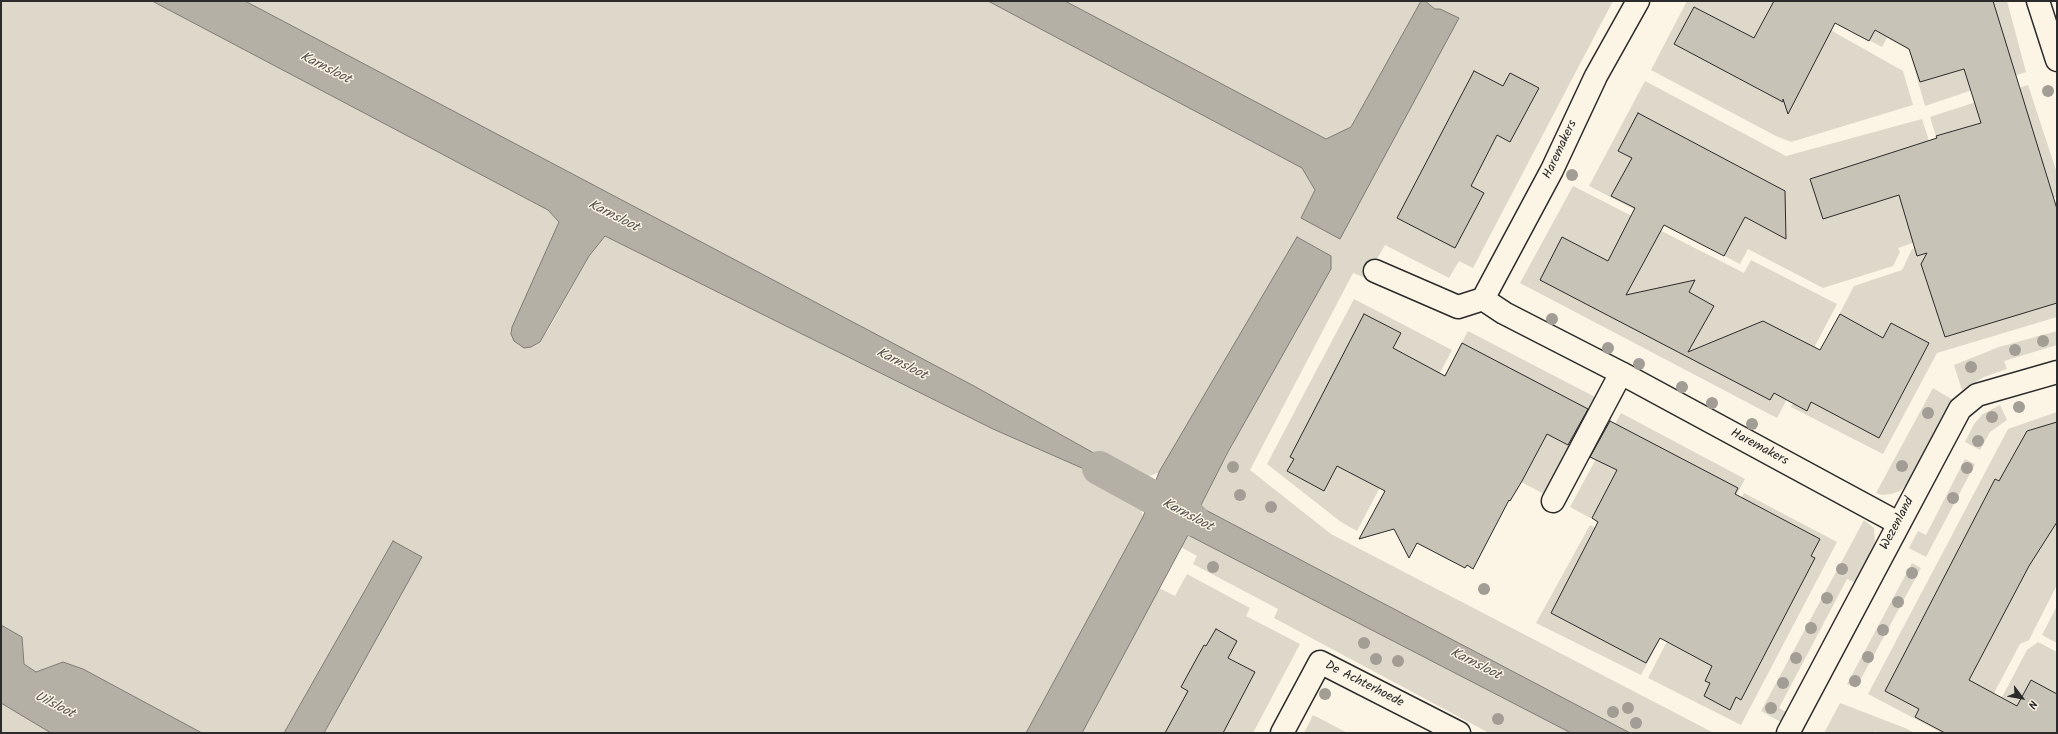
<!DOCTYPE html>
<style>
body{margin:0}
#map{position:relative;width:2058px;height:734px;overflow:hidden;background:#fcf5e5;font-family:Kalam,sans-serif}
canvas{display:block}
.frame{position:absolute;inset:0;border:2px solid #2b2b2b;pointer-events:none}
.north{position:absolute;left:2002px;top:678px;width:40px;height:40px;-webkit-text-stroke:3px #fcf5e5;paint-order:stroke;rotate:122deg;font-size:11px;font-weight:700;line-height:16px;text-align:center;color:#2b2b2b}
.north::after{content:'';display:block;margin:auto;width:14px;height:18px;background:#2b2b2b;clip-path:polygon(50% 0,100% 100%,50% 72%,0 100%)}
</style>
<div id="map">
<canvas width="2058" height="734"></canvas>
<div class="frame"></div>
<div class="north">N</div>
</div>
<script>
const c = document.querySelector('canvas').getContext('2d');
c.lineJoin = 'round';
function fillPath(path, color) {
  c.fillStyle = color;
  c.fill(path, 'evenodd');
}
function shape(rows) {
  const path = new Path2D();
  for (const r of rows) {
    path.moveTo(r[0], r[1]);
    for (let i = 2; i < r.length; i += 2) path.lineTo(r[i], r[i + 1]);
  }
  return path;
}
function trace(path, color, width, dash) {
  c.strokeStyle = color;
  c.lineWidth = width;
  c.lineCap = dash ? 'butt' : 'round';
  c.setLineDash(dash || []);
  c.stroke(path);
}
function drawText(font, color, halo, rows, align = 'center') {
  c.font = font + ' Kalam,sans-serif';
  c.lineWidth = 3;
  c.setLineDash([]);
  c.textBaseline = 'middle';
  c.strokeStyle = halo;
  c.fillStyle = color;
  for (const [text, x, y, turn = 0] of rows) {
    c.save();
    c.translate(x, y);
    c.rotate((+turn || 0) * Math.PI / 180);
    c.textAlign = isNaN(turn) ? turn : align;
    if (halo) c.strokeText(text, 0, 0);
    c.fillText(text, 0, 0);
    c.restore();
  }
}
const green = shape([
 [1,1,152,1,548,210,560,222,555,234,531,347,540,342,550,327,589,256,605,236,993,429,1091,472,1107,481,1138,496,1143,517,1026,733,324,733,393,541,284,733,202,733,83,669,63,662,36,672,24,664,22,637,1,625],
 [245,1,988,1,1302,168,1315,190,1301,218,1340,238,1435,9,1425,1,1613,1,1473,268,1459,261,1449,278,1385,245,1366,278,1353,273,1250,470,1331,534,1714,733,1630,733,1200,507,1331,256,1297,237,1159,472,1148,477,1099,456,974,386],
 [1065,1,1421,1,1351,127,1326,139],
 [1687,1,1779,1,1903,71,1913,105,1791,142,1776,136,1651,70],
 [1794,1,2007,1,2026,72,1925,106,1909,50,1887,38,1882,47],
 [1645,81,1786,156,1922,119,1957,228,1898,248,1900,252,1893,266,1823,288,1748,249,1740,264,1589,186],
 [2028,85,2057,173,2057,197,1964,226,1930,117],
 [1573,186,1744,273,1751,260,1837,304,1777,418,1520,283],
 [2052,204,2057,221,2057,317,1937,353,1883,454,1791,407,1854,286,1902,270,1912,249],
 [1354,299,1452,350,1357,531,1341,522,1267,464],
 [1468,331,1595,397,1544,494,1417,427],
 [2057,331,2057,345,2004,361,2007,369,1984,377,1962,390,1954,365,1999,347],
 [1933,388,1953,400,1907,484,1900,491,1891,494,1882,495,1876,493],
 [2000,405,2007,420,1990,432,1980,450,1965,442,1974,424,1983,414],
 [2057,412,2057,585,2029,640,2020,644,1973,733,1942,733,1868,694,2008,429],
 [1621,413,1745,479,1694,574,1570,507],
 [1965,459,1975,464,1926,557,1909,548,1918,531,1926,535],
 [1744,493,1837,542,1741,725,1648,678],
 [1864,520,1874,528,1875,542,1870,555,1856,583,1847,579,1779,708,1786,712,1781,722,1761,711],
 [1590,525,1692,579,1641,675,1536,623],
 [1188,535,1571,733,1489,733,1274,618,1278,609,1193,564,1197,556,1181,547],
 [1912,563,1921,568,1856,688,1847,684],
 [1187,574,1250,608,1246,616,1300,644,1253,733,1082,733,1159,588,1175,596],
 [2057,606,2057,643,2042,635],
 [2038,642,2057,652,2057,733,1983,733,2027,650],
 [1,696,53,733,1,733],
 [1840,703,1905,728,1915,733,1879,733,1875,731,1874,733,1824,733],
 [1313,715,1348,733,1304,733]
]);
const water = shape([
 [152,1,245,1,974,386,1099,456,1148,477,1138,496,1107,481,1091,472,993,429,605,236,589,256,540,342,531,347,524,348,514,341,511,334,512,327,559,222,548,210,152,1],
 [988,1,1065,1,1326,139,1351,127,1421,1,1425,1,1435,9,1440,9,1459,18,1340,239,1301,218,1315,190,1302,168,988,1],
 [1297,237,1331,256,1331,269,1228,452,1200,507,1630,733,1571,733,1188,535,1082,733,1026,733,1143,517,1159,472,1297,237],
 [393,541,422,557,324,733,284,733,393,541],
 [1,625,22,637,24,664,36,672,63,662,83,669,202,733,51,733,1,703,1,625]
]);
const canal = shape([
 [1099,468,1192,519]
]);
const building = shape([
 [1774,1,1993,1,2057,209,2057,303,1945,337,1921,264,1927,253,1917,256,1899,195,1823,219,1810,179,1937,138,1936,136,1981,123,1964,69,1920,82,1909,49,1875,30,1869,41,1835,23,1788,114,1783,99,1783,102,1674,44,1694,7,1754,38,1774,1],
 [1474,71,1503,86,1510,73,1539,88,1510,142,1497,135,1471,186,1484,193,1455,248,1397,218,1474,71],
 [1638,113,1785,191,1786,239,1745,217,1724,256,1664,225,1626,295,1695,280,1689,292,1714,306,1688,352,1763,321,1820,350,1840,314,1883,338,1891,323,1929,343,1879,438,1811,402,1807,411,1774,393,1770,400,1540,280,1562,237,1608,261,1635,208,1611,196,1632,158,1618,151,1638,113],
 [1364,314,1401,333,1393,348,1445,376,1462,343,1588,409,1568,445,1547,434,1522,481,1510,501,1509,500,1473,569,1467,565,1465,568,1417,543,1409,558,1394,529,1359,539,1385,491,1337,466,1324,491,1287,471,1294,459,1290,457,1364,314],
 [1610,421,1738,488,1735,494,1820,539,1811,556,1815,558,1766,652,1741,700,1736,697,1730,710,1704,696,1710,683,1705,681,1712,666,1660,638,1646,663,1551,613,1598,522,1592,518,1617,470,1590,457,1610,421],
 [2057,422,2057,522,2029,566,1969,680,2017,706,2031,680,2057,694,2057,733,1945,733,1915,717,1919,709,1885,691,1995,479,1999,481,2027,431,2057,422],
 [1216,629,1237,641,1228,658,1255,672,1223,733,1165,733,1188,691,1181,687,1204,645,1206,646,1216,629]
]);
const minor = shape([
 [2038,1,2057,60],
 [1375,271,1458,307,1483,299,1552,170,1596,76,1638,1],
 [1483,299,1504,313,1621,373,1898,523],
 [1553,501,1621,373],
 [1282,733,1320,662,1459,733],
 [1788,733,1960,409,1977,395,2057,372]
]);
const trees = [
 [2048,91],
 [1572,175],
 [1552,319],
 [2043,341],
 [1608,348],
 [2015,350],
 [1639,364],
 [1971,367],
 [1682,387],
 [1712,403],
 [2019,407],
 [1928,413],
 [1992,417],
 [1752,424],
 [1978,441],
 [1902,466],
 [1233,467],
 [1967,468],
 [1240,495],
 [1953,498],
 [1271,507],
 [1213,567],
 [1842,569],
 [1912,573],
 [1484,589],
 [1827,598],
 [1898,602],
 [1811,628],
 [1883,630],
 [1364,643],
 [1868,657],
 [1796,658],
 [1376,659],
 [1398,661],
 [1855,681],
 [1783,683],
 [1325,694],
 [1628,708],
 [1771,708],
 [1613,712],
 [1498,719],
 [1636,723]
];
const streetNames = [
 ["Haremakers",1561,150,-65],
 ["Haremakers",1759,448,28],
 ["Wezenland",1898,524,-62],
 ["De Achterhoede",1364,685,27]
];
const waterNames = [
 ["Karnsloot",325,69,27],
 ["Karnsloot",613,217,27],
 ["Karnsloot",901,365,27],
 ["Karnsloot",1187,516,28],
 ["Karnsloot",1475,665,27],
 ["Uilsloot",54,706,27]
];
fillPath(green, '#ded8ca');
fillPath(water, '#b4b0a5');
trace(water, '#7d7b74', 1);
trace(canal, '#b4b0a5', 34);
fillPath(building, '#c8c3b7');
trace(building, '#2b2b2b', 1);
trace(minor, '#2b2b2b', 25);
trace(minor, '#fcf5e5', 22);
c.fillStyle = '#a29e95';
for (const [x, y] of trees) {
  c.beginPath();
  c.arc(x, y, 6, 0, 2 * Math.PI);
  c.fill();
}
drawText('13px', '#2b2b2b', '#fcf5e5', streetNames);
drawText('italic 14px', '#545350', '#fcf5e5', waterNames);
</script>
